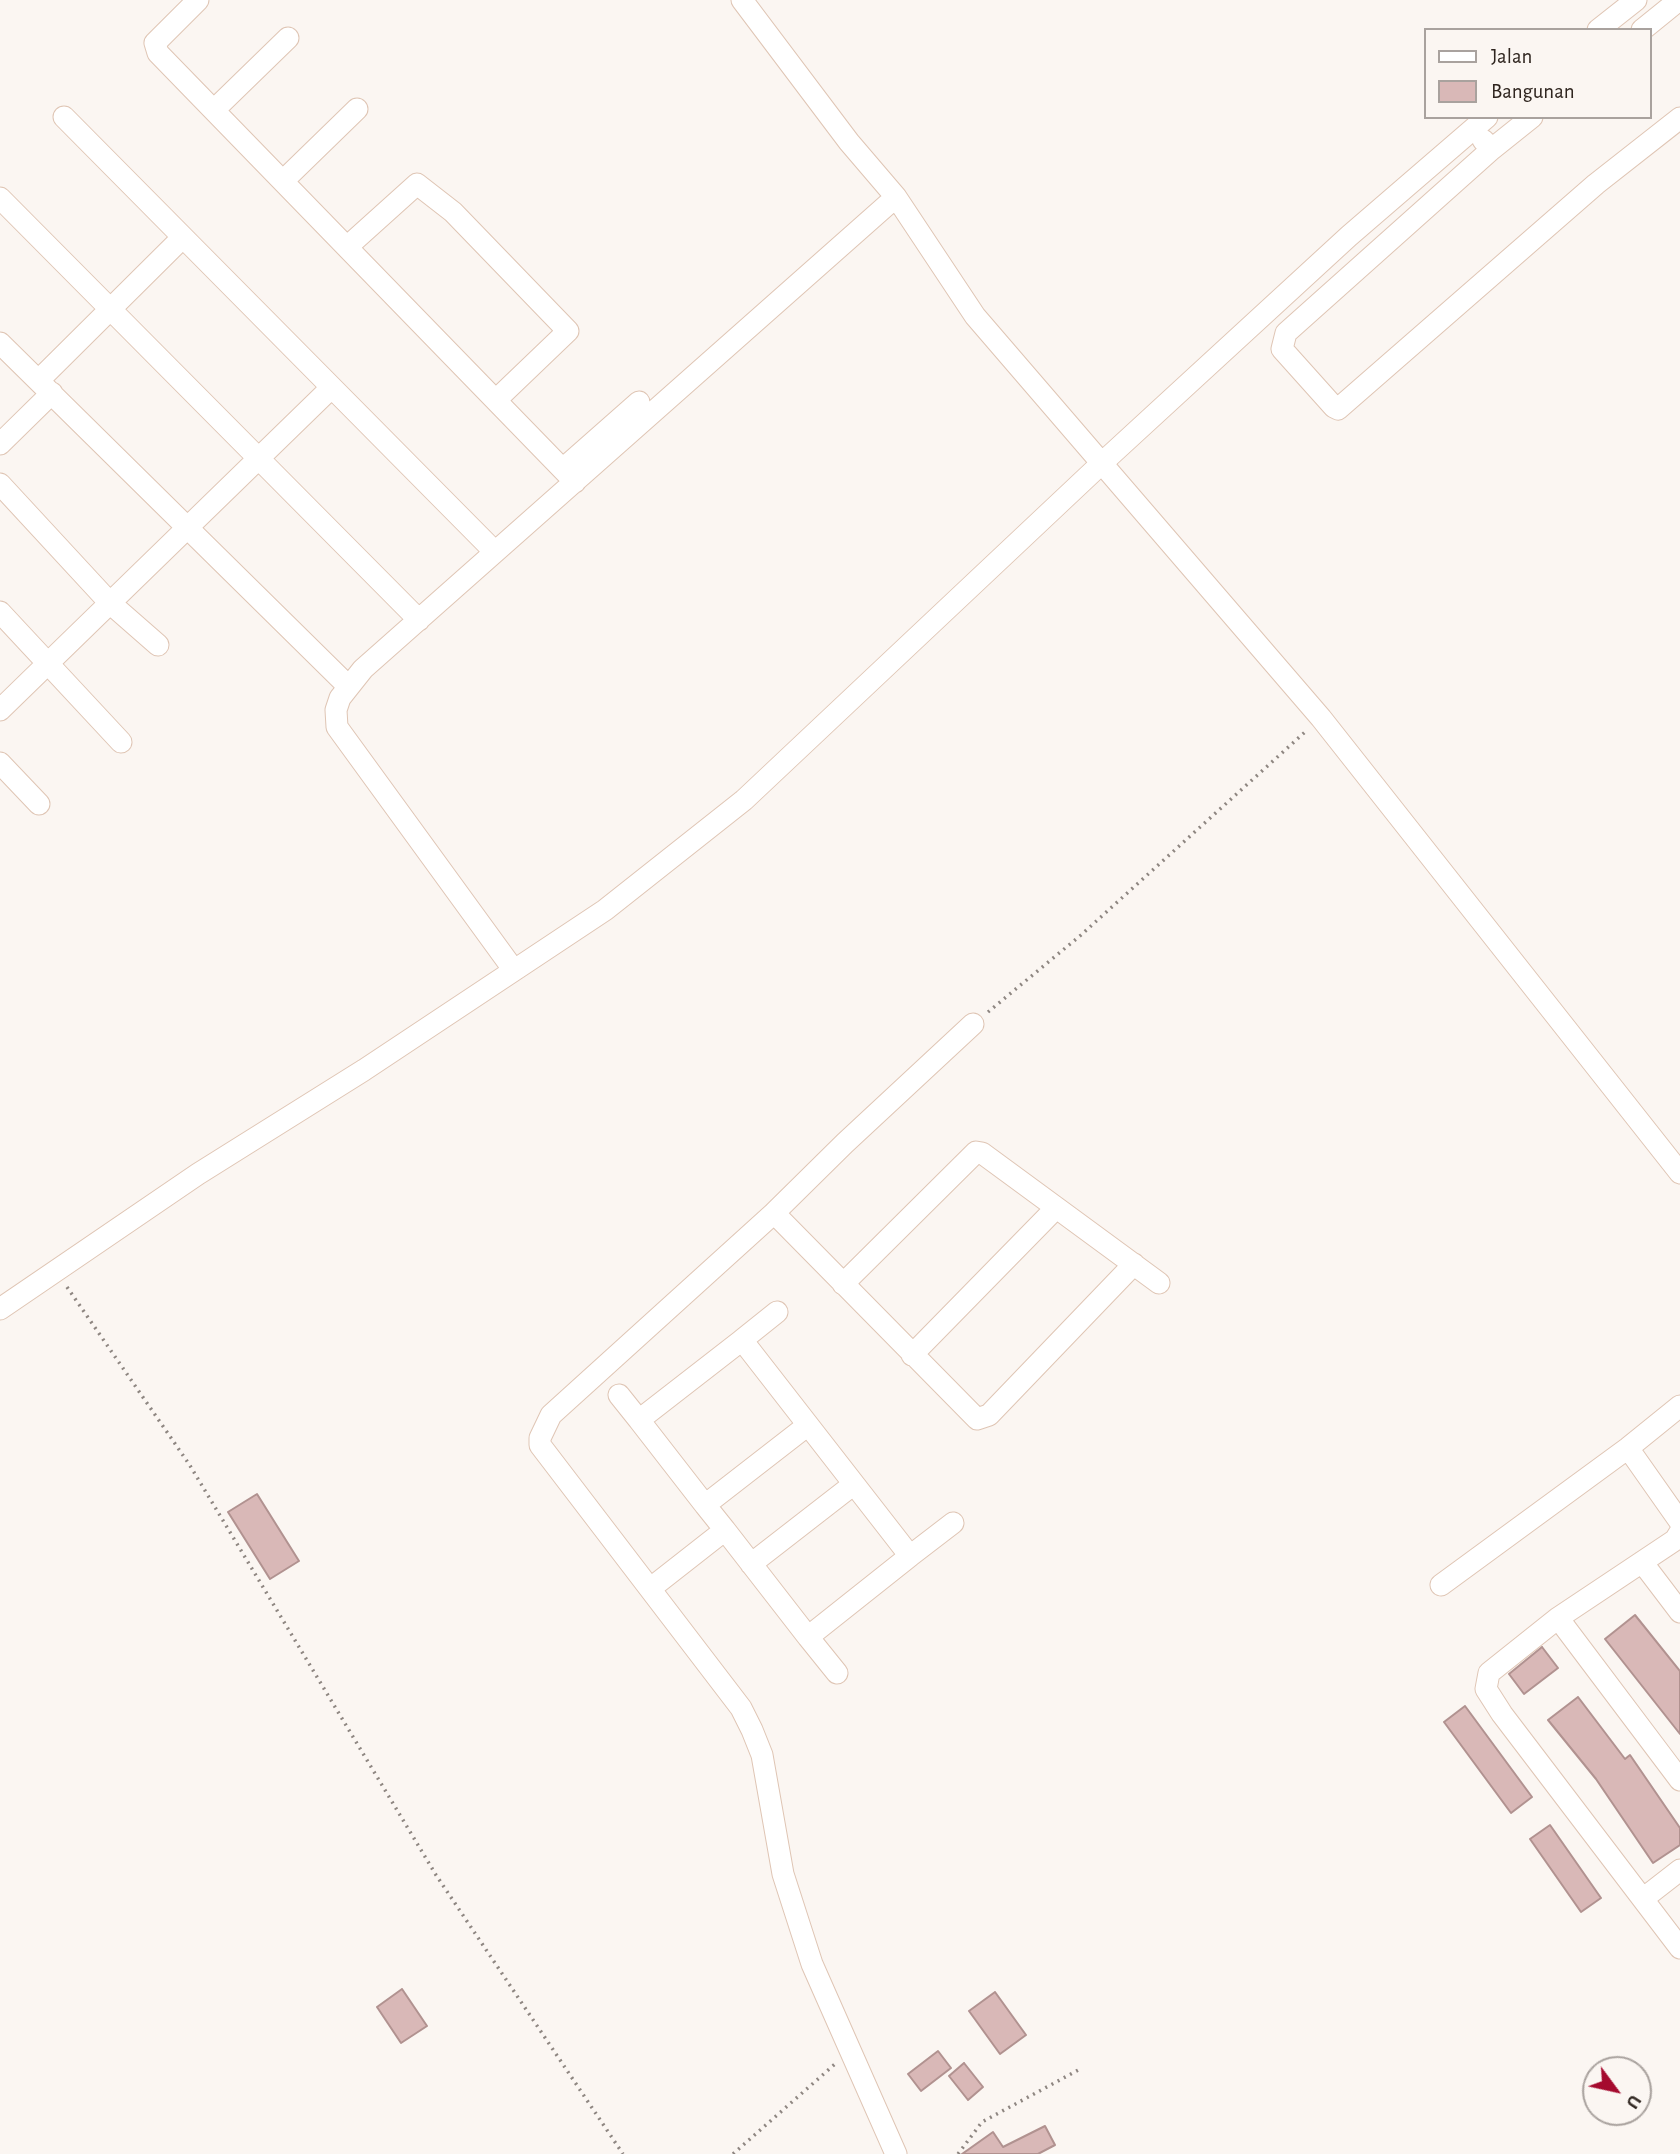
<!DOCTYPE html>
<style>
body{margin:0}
#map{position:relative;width:1680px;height:2154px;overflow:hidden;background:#fbf6f2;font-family:"Alegreya Sans",sans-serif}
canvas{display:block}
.legend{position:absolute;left:1424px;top:28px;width:228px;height:91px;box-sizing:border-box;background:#fbf6f2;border:2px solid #a9a29e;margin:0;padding:9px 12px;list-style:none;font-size:21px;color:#2f251f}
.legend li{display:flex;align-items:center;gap:14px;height:35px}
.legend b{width:35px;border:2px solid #a9a29e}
.north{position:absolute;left:1582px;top:2056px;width:70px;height:70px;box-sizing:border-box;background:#fbf6f2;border:2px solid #a9a29e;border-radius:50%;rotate:123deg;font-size:19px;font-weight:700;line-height:28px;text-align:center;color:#2f251f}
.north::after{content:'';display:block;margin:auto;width:24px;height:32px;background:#a50a2e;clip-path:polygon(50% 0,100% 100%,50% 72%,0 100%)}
</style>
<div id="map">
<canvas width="1680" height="2154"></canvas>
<ul class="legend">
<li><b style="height:9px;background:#fff"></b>Jalan</li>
<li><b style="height:19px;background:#d9b8b7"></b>Bangunan</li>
</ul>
<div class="north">U</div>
</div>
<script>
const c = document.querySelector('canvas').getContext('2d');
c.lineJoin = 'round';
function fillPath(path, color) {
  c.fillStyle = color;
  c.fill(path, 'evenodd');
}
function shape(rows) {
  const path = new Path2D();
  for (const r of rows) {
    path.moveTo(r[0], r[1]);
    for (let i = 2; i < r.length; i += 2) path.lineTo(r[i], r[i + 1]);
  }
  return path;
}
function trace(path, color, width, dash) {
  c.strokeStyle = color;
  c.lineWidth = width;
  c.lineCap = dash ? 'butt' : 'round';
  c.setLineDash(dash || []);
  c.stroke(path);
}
const building = shape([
 [257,1494,299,1561,270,1579,228,1512,257,1494],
 [1635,1615,1680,1671,1680,1734,1605,1639,1635,1615],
 [1542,1647,1558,1668,1524,1694,1509,1674,1542,1647],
 [1578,1697,1625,1759,1630,1755,1680,1828,1680,1845,1653,1863,1596,1779,1548,1720,1578,1697],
 [1465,1706,1532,1797,1511,1813,1444,1722,1465,1706],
 [1550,1825,1601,1898,1581,1912,1530,1839,1550,1825],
 [402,1989,427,2026,401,2043,377,2007,402,1989],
 [995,1992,1026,2035,1000,2054,969,2011,995,1992],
 [938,2051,951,2068,921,2091,908,2074,938,2051],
 [964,2063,983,2087,968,2100,949,2076,964,2063],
 [1045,2126,1055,2145,1038,2154,962,2154,993,2132,1003,2147,1045,2126]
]);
const path = shape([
 [988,1012,1081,935,1305,732],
 [67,1287,189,1464,436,1875,623,2154],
 [733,2154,835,2064],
 [958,2154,982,2122,1082,2068]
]);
const minor = shape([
 [198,0,155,43,158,53,575,482],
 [742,0,849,142,896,197,975,316,1321,718,1680,1173],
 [1598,30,1636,0],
 [1642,30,1679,0],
 [214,110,288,38],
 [64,117,495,552],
 [1483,140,1492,149,1532,117],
 [1492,149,1286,333,1282,349,1334,407,1338,409,1596,184,1680,118],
 [283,181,357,109],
 [0,198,419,620],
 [347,247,417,184,453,212,568,331,496,400],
 [0,343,347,685],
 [39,380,182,238],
 [0,444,52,393],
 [563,469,639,402],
 [0,484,110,603,158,645],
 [0,612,121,742],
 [0,710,331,388],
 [0,763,39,804],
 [513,969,337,727,336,710,340,698,363,669,896,197],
 [774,1213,977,1419,989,1415,1134,1264],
 [843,1284,976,1152,982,1153,1159,1283],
 [0,1309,198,1174,364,1070,605,910,744,800,1102,463,1349,236,1487,117],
 [742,1340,777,1312],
 [912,1355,1056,1208],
 [619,1395,639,1420],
 [1628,1448,1680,1522],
 [725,1530,705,1505,808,1425],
 [1680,1532,1675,1540,1558,1618,1489,1673,1486,1689,1502,1714,1680,1948],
 [910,1556,953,1523],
 [1642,1562,1680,1612],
 [751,1564,854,1484],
 [1441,1585,1628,1448,1680,1406],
 [651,1588,725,1530,808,1637,910,1556,742,1340,639,1420,705,1505],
 [1558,1618,1680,1780],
 [808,1637,837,1673],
 [1644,1898,1680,1870],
 [896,2154,812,1964,783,1874,762,1755,752,1730,741,1708,540,1445,540,1438,551,1415,774,1213,845,1143,973,1024]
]);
fillPath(building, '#d9b8b7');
trace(building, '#b19290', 2);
trace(minor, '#dfc5b4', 23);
trace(path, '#8e8681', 3.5, [2, 5]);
trace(minor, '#fff', 21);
</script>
